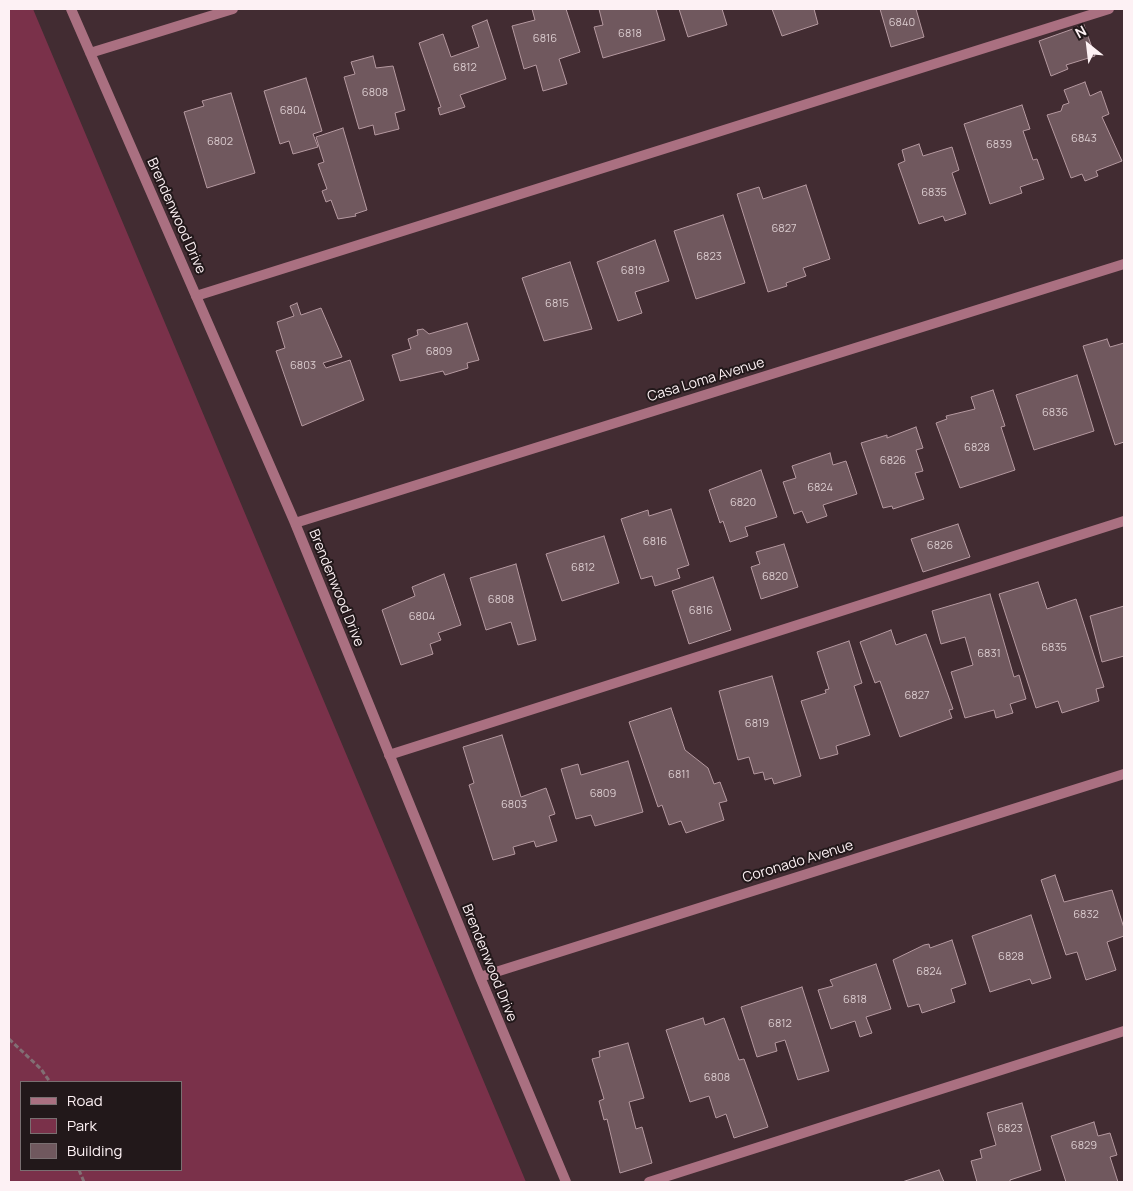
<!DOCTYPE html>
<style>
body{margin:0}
#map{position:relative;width:1133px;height:1191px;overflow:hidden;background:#422c32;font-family:Manrope,sans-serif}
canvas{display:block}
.frame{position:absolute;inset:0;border:10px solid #fdf1f4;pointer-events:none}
.legend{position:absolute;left:20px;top:1081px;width:162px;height:90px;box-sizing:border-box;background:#22181a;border:1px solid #7a6f71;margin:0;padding:6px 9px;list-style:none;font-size:15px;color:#fdf1f4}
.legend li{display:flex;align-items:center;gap:10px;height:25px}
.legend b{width:25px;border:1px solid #7a6f71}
.north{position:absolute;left:1063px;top:20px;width:50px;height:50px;-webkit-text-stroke:4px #22181a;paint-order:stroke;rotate:331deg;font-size:14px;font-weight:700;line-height:20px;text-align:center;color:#fdf1f4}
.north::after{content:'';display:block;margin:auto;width:18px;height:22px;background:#fdf1f4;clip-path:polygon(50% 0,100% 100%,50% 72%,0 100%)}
</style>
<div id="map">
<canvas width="1133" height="1191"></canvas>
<div class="frame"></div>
<ul class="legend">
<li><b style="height:6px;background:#aa7081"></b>Road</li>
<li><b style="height:14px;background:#7a314a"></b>Park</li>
<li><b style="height:14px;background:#70585e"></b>Building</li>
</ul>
<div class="north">N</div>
</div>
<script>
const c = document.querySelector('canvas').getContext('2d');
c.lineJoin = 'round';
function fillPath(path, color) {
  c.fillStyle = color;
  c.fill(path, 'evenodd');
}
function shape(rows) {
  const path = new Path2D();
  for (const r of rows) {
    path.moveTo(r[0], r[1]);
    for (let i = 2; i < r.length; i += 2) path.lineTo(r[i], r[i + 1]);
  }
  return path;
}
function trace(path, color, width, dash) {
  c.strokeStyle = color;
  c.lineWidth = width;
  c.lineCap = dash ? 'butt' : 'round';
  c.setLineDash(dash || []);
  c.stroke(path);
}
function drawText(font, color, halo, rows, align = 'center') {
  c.font = font + ' Manrope,sans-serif';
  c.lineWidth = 4;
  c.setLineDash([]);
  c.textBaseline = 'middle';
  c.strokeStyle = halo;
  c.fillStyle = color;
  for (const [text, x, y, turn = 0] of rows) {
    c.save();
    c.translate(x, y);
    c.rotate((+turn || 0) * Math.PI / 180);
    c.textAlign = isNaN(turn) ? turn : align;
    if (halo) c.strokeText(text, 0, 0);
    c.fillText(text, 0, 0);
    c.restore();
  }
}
const green = shape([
 [9,9,33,9,526,1182,9,1182],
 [21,1082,181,1082,181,1170,21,1170]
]);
const building = shape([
 [532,9,566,9,580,52,559,59,567,84,543,91,536,65,524,69,512,26,535,20,532,9],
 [599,9,656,9,665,40,603,58,594,27,603,25,599,9],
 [679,9,722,9,727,25,688,37,679,9],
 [772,9,814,9,818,24,782,36,772,9],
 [880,9,916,9,924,37,891,47,880,9],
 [487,20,506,79,460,95,465,107,440,115,438,108,441,107,419,43,443,34,451,57,479,47,472,26,487,20],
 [1084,25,1095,56,1066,65,1068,69,1051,76,1039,41,1084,25],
 [373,56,376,68,393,66,405,110,395,113,399,129,375,135,373,125,359,129,344,77,355,74,351,62,373,56],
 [306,78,322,131,313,134,318,147,293,154,289,141,280,144,264,91,306,78],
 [1085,82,1090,96,1101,91,1109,114,1102,117,1122,161,1096,171,1098,176,1085,181,1082,174,1071,178,1047,115,1061,111,1063,105,1069,103,1064,90,1085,82],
 [231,93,255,173,207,188,184,112,204,106,202,101,231,93],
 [1022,105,1030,129,1023,131,1033,160,1037,159,1044,179,1020,187,1022,193,990,204,964,124,1022,105],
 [343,128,367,210,355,214,356,216,338,219,331,200,326,202,322,191,327,189,318,164,324,162,316,137,343,128],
 [919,144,923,156,952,147,959,170,952,173,966,214,945,221,943,216,919,224,898,164,905,161,902,150,919,144],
 [806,185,830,259,803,268,806,276,786,283,787,286,768,292,737,194,759,187,763,199,806,185],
 [723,215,745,283,696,299,674,231,723,215],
 [655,240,669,281,635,292,642,313,618,321,597,262,655,240],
 [570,262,592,329,544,341,522,278,570,262],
 [297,303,301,315,321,308,342,357,323,363,326,368,350,360,364,400,302,426,276,351,285,348,277,322,294,316,290,306,297,303],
 [467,323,479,360,467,363,468,368,445,375,443,371,400,381,392,355,411,349,408,339,418,335,417,330,423,329,429,334,467,323],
 [1107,339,1110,347,1124,343,1124,442,1115,445,1083,346,1107,339],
 [1077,375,1094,431,1034,450,1016,395,1077,375],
 [993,390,1005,426,1001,427,1015,470,960,488,936,423,947,419,946,416,975,409,971,397,993,390],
 [916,427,923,448,916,450,923,471,915,473,924,499,893,509,892,506,883,508,861,443,887,435,887,438,916,427],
 [830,453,833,465,846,461,857,494,823,505,827,516,807,523,802,511,794,514,783,482,796,478,792,466,830,453],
 [761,470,777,517,745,527,748,536,730,542,723,521,720,523,709,490,761,470],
 [671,509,689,565,677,569,680,578,655,586,652,576,641,579,621,519,648,510,649,516,671,509],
 [958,524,970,557,923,572,911,539,958,524],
 [604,536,619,583,562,601,546,554,604,536],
 [784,544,798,587,761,599,751,567,760,564,756,552,784,544],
 [516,564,536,640,518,645,511,622,486,630,470,578,516,564],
 [444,574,461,625,438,633,441,640,430,644,433,654,401,665,382,610,415,596,412,587,444,574],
 [713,577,731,630,689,644,672,591,713,577],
 [1038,582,1047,609,1076,599,1104,687,1096,689,1099,701,1062,713,1058,701,1036,708,999,594,1038,582],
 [990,594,1014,677,1019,675,1026,699,1010,704,1013,713,996,718,994,710,965,718,951,672,973,665,965,637,941,644,932,611,990,594],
 [1124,606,1124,656,1102,662,1090,616,1124,606],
 [891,630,896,645,926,634,953,709,949,710,952,718,900,737,880,681,875,683,860,642,891,630],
 [849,641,862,683,854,686,870,735,836,746,838,754,820,759,801,701,826,693,825,690,829,689,817,652,849,641],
 [772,676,801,776,774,784,772,778,765,780,763,772,754,774,749,757,738,760,719,691,772,676],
 [671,708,685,750,708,768,714,784,720,782,727,801,719,803,724,820,686,833,681,821,669,825,662,805,658,807,629,722,671,708],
 [502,735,521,797,546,788,555,814,549,816,557,841,536,847,534,841,513,847,515,854,493,860,469,785,474,783,463,747,502,735],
 [628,761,643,812,595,826,591,815,576,819,561,769,578,764,581,775,628,761],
 [1055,875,1064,902,1112,890,1124,928,1124,936,1107,942,1116,970,1086,980,1077,952,1066,955,1041,880,1055,875],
 [1031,915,1051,978,1032,984,1030,979,990,992,972,936,1031,915],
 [952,940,966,984,951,989,955,1002,922,1013,919,1004,908,1007,893,960,924,945,929,944,930,948,952,940],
 [876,964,891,1009,866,1017,872,1033,860,1037,855,1021,831,1029,818,990,833,986,830,980,876,964],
 [802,987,829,1071,798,1080,785,1040,775,1043,777,1051,757,1057,741,1007,802,987],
 [703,1018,705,1025,724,1018,739,1060,744,1059,768,1127,734,1138,726,1114,716,1118,709,1096,690,1102,666,1030,703,1018],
 [628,1043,644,1098,629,1102,636,1129,642,1127,652,1163,620,1173,607,1119,604,1120,599,1101,604,1099,592,1059,600,1057,599,1051,628,1043],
 [1022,1103,1041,1170,1010,1180,1010,1182,977,1182,971,1161,982,1158,980,1150,996,1145,987,1113,1022,1103],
 [1094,1122,1098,1136,1110,1133,1117,1155,1110,1157,1118,1182,1066,1182,1051,1136,1094,1122],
 [939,1170,944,1182,902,1182,939,1170]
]);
const path = shape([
 [9,1039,41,1069,50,1082],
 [79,1170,84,1182]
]);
const service = shape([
 [196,296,1109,9],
 [389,755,1124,521],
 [649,1182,1124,1031]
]);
const minor = shape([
 [71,9,295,523,480,977,566,1182],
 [90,53,233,9],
 [295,523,1124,264],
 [480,977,1124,774]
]);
const numberNames = [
 ["6840",902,23],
 ["6818",630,34],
 ["6816",545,39],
 ["6812",465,68],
 ["6808",375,93],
 ["6804",293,111],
 ["6843",1084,139],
 ["6802",220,142],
 ["6839",999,145],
 ["6835",934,193],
 ["6827",784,229],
 ["6823",709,257],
 ["6819",633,271],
 ["6815",557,304],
 ["6809",439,352],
 ["6803",303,366],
 ["6836",1055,413],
 ["6828",977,448],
 ["6826",893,461],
 ["6824",820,488],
 ["6820",743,503],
 ["6816",655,542],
 ["6826",940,546],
 ["6812",583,568],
 ["6820",775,577],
 ["6808",501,600],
 ["6816",701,611],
 ["6804",422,617],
 ["6835",1054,648],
 ["6831",989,654],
 ["6827",917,696],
 ["6819",757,724],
 ["6811",679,775],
 ["6809",603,794],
 ["6803",514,805],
 ["6832",1086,915],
 ["6828",1011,957],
 ["6824",929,972],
 ["6818",855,1000],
 ["6812",780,1024],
 ["6808",717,1078],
 ["6823",1010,1129],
 ["6829",1084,1146]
];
const streetNames = [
 ["Brendenwood Drive",176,216,66],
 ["Casa Loma Avenue",706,380,-17],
 ["Brendenwood Drive",336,588,68],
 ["Coronado Avenue",798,862,-17],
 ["Brendenwood Drive",489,963,68]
];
fillPath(green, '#7a314a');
fillPath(building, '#70585e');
trace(building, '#b599a0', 1);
trace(path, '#826f74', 3, [5, 2.5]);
trace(service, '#aa7081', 10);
trace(minor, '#aa7081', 10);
drawText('11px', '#dacbce', null, numberNames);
drawText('14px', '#fdf1f4', '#22181a', streetNames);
</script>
